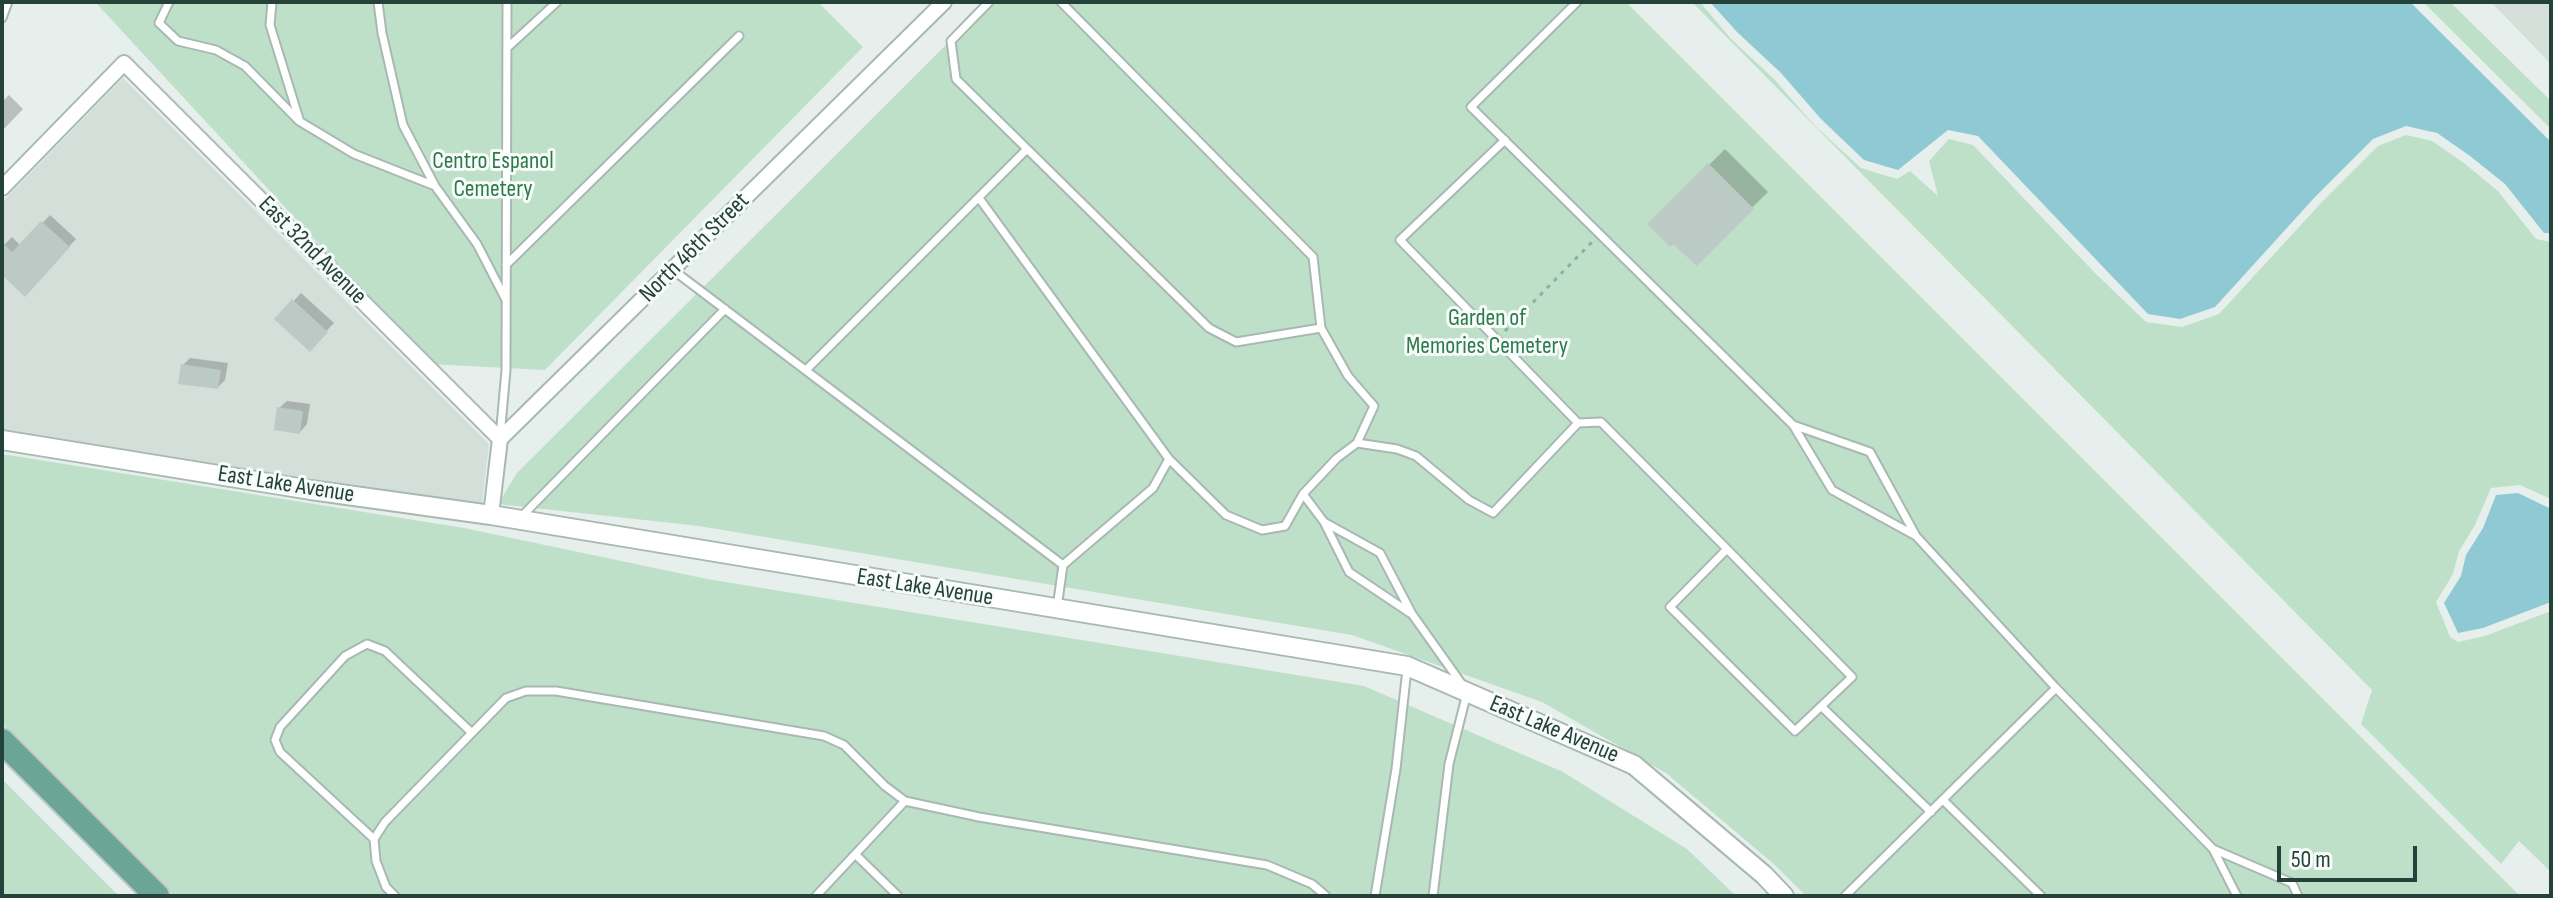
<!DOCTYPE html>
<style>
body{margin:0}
#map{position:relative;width:2553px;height:898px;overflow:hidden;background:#e6efeb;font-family:"Sofia Sans Condensed",sans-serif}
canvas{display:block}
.frame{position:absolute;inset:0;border:4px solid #24423a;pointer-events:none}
.scale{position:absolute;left:2277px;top:846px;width:140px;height:36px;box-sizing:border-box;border:4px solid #24423a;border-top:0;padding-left:10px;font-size:24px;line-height:28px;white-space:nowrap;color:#24423a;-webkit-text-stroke:6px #f7fbf9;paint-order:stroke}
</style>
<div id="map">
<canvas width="2553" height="898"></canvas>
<div class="frame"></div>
<div class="scale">50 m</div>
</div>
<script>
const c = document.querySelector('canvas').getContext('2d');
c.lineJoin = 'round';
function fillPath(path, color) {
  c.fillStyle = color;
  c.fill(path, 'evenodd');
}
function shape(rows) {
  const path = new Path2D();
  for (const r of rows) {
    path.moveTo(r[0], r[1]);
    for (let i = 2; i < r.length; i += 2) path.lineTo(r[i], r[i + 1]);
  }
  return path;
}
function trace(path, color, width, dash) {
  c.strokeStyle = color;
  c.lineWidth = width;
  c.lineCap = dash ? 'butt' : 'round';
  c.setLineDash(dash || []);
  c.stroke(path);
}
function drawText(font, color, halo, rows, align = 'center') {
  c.font = font + ' "Sofia Sans Condensed",sans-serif';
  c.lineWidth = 6;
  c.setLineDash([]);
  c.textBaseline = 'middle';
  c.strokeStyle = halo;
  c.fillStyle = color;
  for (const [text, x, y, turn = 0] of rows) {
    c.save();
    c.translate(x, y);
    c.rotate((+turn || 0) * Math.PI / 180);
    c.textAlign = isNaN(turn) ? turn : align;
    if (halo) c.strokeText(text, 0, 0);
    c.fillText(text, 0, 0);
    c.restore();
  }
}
const built = shape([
 [2491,2,2551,2,2551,64],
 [123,78,489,444,482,503,278,474,2,430,2,202]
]);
const green = shape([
 [98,2,818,2,863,47,545,370,430,364,97,4],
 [989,2,1626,2,2520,896,1806,896,1776,866,1666,773,1542,702,1352,635,699,526,498,504,517,473],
 [1692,2,1700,2,1731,39,1774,79,1815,126,1861,168,1897,179,1910,171,1938,196,1929,161,1949,139,1973,145,2095,273,2146,322,2182,327,2219,314,2321,203,2378,146,2406,135,2432,141,2464,163,2498,191,2536,239,2551,242,2551,499,2520,485,2491,488,2475,525,2459,551,2453,574,2436,602,2450,637,2458,642,2485,636,2551,611,2550,871,2519,841,2501,864,2361,724,2372,690],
 [2423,2,2450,2,2551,101,2551,129],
 [2,454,464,528,707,579,1364,686,1563,772,1687,849,1736,896,174,896,2,723],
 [2,779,119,896,2,896]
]);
const water = shape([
 [1710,2,2410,2,2551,142,2551,233,2544,233,2505,184,2470,156,2437,133,2406,126,2373,139,2315,197,2215,307,2180,319,2148,314,1978,136,1948,130,1898,170,1864,160,1821,119,1781,73,1737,32],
 [2518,493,2551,509,2551,602,2483,628,2458,633,2444,603,2461,576,2466,555,2483,528,2496,495]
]);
const shadow = shape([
 [9,95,23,109,2,131,2,102],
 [1725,149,1768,192,1696,263,1650,224],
 [50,215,76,239,32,287,2,272,2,247,12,237,21,246],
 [301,293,334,323,309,349,277,319],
 [190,358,228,363,225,380,218,387,183,365],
 [287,401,310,404,307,424,300,432,279,408]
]);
const building = shape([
 [1708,163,1754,209,1697,266,1673,244,1670,247,1647,224],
 [41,221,70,247,25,297,2,275,2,242,12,252],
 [292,299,328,332,310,352,274,319],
 [181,364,221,370,218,389,178,384],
 [277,407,303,411,300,434,274,430]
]);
const path = shape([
 [1505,331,1592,242]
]);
const service = shape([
 [169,2,159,23,178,41,216,50,245,66,299,121,354,154,435,186,477,244,506,300],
 [272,2,270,25,299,119],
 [378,2,382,33,403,125,435,186],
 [989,2,951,41,956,79,1209,328,1236,342,1321,328],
 [1061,2,1313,257,1321,328,1348,376,1374,406,1357,443,1337,458,1303,494,1324,522,1380,553,1412,614,1461,683],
 [1577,2,1471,107,1793,425,1832,490,1916,536,2056,688,1845,896],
 [2,18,8,2],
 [507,48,557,2],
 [1505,140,1400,240,1578,423,1601,422,1727,549,1852,677,1795,731,1670,607,1727,549],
 [979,198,1169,459,1153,488,1063,565],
 [506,265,739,36],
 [673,270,1063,565,1057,608],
 [806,370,1027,149],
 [1793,425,1870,452,1916,536],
 [500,437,506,370,507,2],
 [1357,443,1397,449,1416,456,1469,500,1493,513,1578,423],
 [1169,459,1226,515,1262,530,1285,526,1303,494],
 [520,518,725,309],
 [1325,524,1349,572,1410,613],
 [2056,688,2213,849,2292,883,2298,896],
 [1822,707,1931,812],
 [1943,800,2041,896],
 [374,839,280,752,275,740,280,727,345,656,367,644,385,651,471,732],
 [2213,849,2237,896],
 [856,855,898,896],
 [395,896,386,887,376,861,374,839,385,822,506,698,526,691,556,691,824,736,844,745,885,786,905,801,979,817,1267,865,1312,884,1326,896],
 [816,896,905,801],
 [1375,896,1396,769,1407,669],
 [1433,896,1449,764,1467,693]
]);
const minor = shape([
 [2,188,124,63,500,439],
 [491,515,500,439,944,2]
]);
const tertiary = shape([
 [2,440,311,490,491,515,1407,666,1634,765,1764,875,1784,896]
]);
const primary = shape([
 [2,741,157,896]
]);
const parkNames = [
 ["Centro Espanol",493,162],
 ["Cemetery",493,190],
 ["Garden of",1487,319],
 ["Memories Cemetery",1487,347]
];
const streetNames = [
 ["North 46th Street",695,248,-45],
 ["East 32nd Avenue",312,251,45],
 ["East Lake Avenue",286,485,9],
 ["East Lake Avenue",925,588,9],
 ["East Lake Avenue",1554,730,23]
];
fillPath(built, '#d4dfda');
fillPath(green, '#bfe0c8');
fillPath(water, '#8ec9d4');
fillPath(shadow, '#0003');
fillPath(building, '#bbcac4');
trace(service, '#a8b8b2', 11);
trace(minor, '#a8b8b2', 18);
trace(tertiary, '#a8b8b2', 22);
trace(primary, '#c2cac8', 28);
trace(path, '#86b3a5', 3, [4, 6]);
trace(service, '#fff', 7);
trace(minor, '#fff', 14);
trace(tertiary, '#fff', 18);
trace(primary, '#6aa596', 24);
drawText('24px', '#2d7a4b', '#f7fbf9', parkNames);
drawText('24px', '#24423a', '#f7fbf9', streetNames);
</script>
